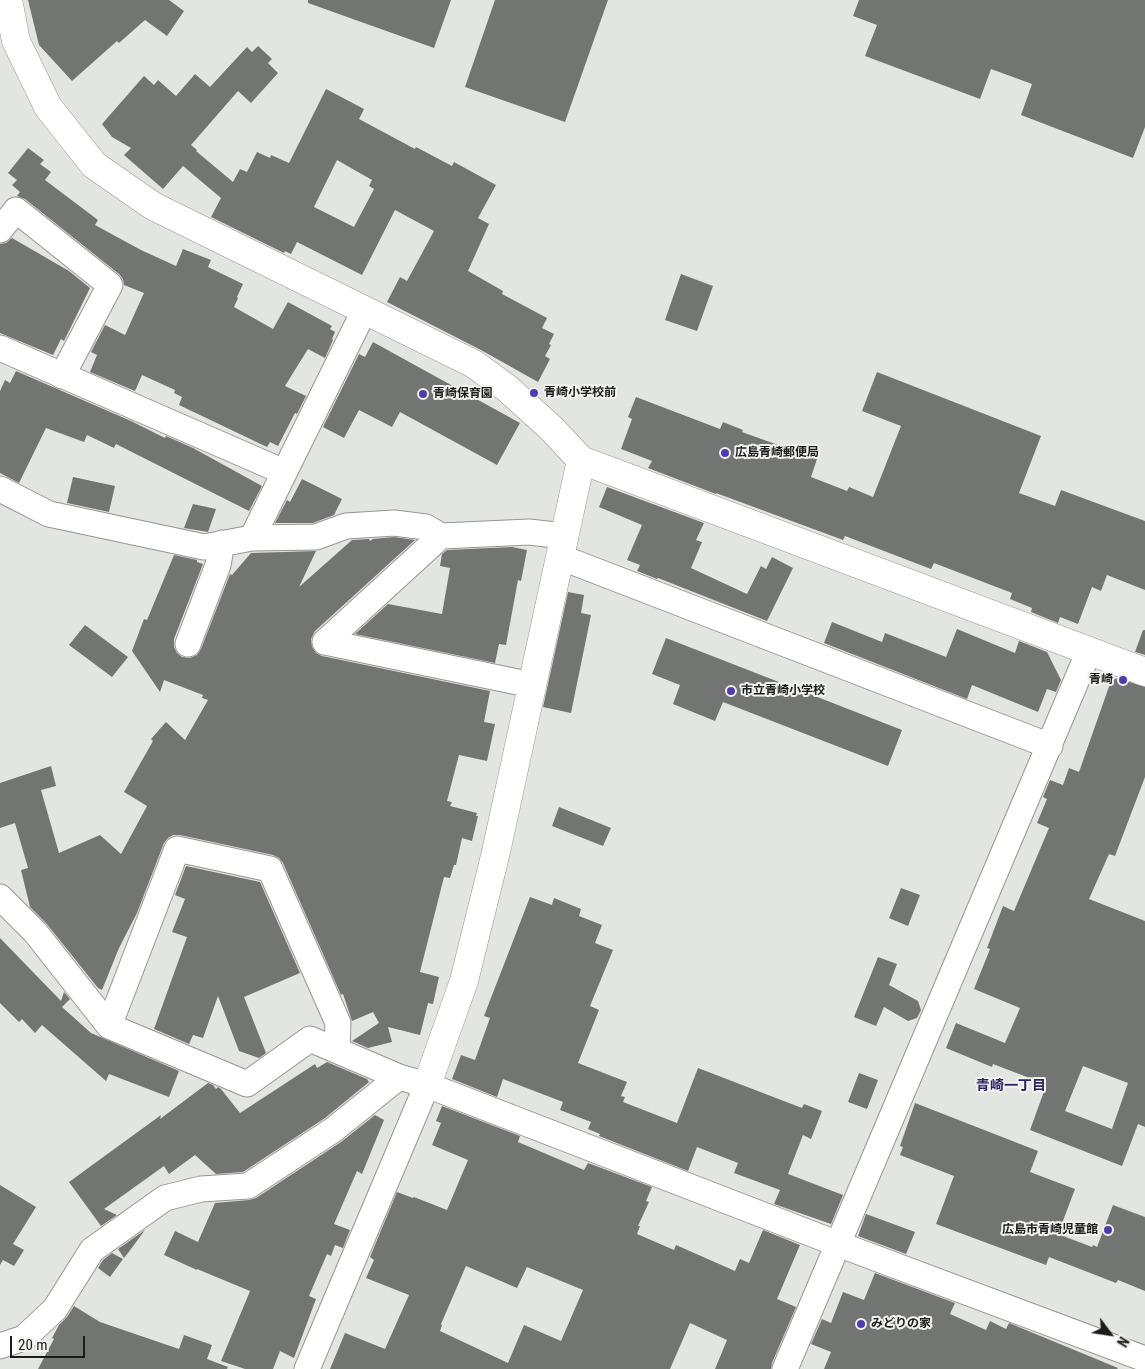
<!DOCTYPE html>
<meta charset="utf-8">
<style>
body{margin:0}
#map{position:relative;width:1145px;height:1369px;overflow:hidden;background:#e3e5e1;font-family:"Roboto Condensed",sans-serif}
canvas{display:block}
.north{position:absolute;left:1085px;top:1309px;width:50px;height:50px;-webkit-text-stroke:4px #f0f2ee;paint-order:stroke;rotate:121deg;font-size:14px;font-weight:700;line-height:20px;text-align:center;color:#1c1c1b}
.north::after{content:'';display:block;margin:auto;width:18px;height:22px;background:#1c1c1b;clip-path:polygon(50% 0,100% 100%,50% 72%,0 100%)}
.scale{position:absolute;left:10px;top:1336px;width:75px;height:22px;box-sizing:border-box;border:2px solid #1c1c1b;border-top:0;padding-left:6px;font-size:15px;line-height:18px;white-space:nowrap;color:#1c1c1b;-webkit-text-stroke:4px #f0f2ee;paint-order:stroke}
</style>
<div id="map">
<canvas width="1145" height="1369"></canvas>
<div class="north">N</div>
<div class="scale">20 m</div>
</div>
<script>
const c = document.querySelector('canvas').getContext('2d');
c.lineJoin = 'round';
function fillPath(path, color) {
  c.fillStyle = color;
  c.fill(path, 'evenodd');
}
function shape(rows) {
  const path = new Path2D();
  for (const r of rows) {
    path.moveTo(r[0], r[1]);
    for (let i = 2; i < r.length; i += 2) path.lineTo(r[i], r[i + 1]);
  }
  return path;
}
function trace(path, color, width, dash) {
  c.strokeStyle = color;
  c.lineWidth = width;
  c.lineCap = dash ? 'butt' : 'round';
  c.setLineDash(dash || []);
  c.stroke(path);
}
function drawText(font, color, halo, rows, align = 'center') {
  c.font = font + ' "Roboto Condensed","Noto Sans JP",sans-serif';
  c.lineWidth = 4;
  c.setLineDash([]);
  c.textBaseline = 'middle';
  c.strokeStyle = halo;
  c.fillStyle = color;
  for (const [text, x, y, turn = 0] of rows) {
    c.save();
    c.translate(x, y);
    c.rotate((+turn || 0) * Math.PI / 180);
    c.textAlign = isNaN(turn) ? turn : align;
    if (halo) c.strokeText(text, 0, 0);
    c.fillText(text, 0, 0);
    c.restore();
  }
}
const building = shape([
 [28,0,169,0,184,11,167,36,145,20,119,43,117,41,72,81,39,45],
 [308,0,451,0,434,48,308,3],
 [495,0,608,0,565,122,465,87],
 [859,0,1145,0,1145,127,1133,158,1021,115,1032,84,991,69,980,99,865,56,877,25,853,16],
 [258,46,272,59,268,63,278,73,251,103,238,91,191,145,197,150,196,151,233,182,240,169,247,172,257,152,270,158,271,155,289,163,326,89,364,109,359,119,415,149,416,147,452,166,454,162,496,185,478,218,489,224,468,271,503,291,502,294,547,318,542,328,554,334,549,344,551,345,545,356,550,359,538,382,481,350,387,302,400,277,407,281,434,231,395,210,362,275,297,242,291,254,285,251,284,253,211,217,221,198,183,166,163,189,124,155,131,148,112,137,102,124,144,76,154,85,158,80,176,96,195,74,210,87,247,47,252,52],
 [337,160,372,180,369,186,374,189,354,227,314,207],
 [28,148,44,160,40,164,51,172,45,180,98,220,95,225,141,250,176,266,183,249,211,260,208,267,243,284,237,297,238,298,234,307,273,329,288,302,332,326,330,329,335,332,332,339,333,340,325,358,308,349,285,386,306,396,297,414,295,413,278,446,270,442,267,447,179,405,182,397,174,393,175,390,142,375,135,391,90,372,97,355,91,352,105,325,125,335,144,293,124,285,123,279,119,274,25,199,17,196,20,192,12,185,17,180,8,173],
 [12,238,69,271,90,288,64,341,61,339,53,355,0,333,0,244,6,243],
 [681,274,713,286,697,331,665,320],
 [373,342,520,423,497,465,400,412,392,427,359,410,344,438,323,427,359,354,365,357],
 [16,371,131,421,165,438,166,436,193,448,262,486,249,511,116,444,114,448,87,435,84,442,46,428,19,483,0,473,0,391,5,380,10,383],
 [877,372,1041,436,1019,493,1055,506,1061,490,1145,521,1145,590,1107,575,1101,591,1092,587,1078,624,1060,617,1058,623,1031,612,1032,608,1010,599,1012,593,934,563,931,569,845,536,843,540,716,493,716,494,648,468,652,461,621,449,632,419,628,417,636,397,720,429,723,422,743,430,742,432,817,459,811,477,847,491,849,487,873,497,901,426,862,411],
 [73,477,115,486,109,512,67,503],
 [302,479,342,499,334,515,313,523,275,523,287,500,290,502],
 [607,487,704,523,696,540,702,542,691,568,747,594,761,566,766,569,772,557,793,568,767,621,658,578,657,579,637,571,640,565,627,560,642,525,599,507],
 [193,504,216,509,208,532,184,528],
 [394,537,415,540,315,631,311,639,312,647,316,653,322,656,490,691,484,722,495,724,487,761,459,755,447,801,452,802,450,806,477,813,476,816,478,816,472,841,462,838,456,865,454,865,450,878,444,877,420,972,439,977,433,1004,428,1003,420,1035,388,1027,392,1042,368,1048,352,1041,379,1023,373,1012,352,1021,343,994,341,995,283,863,279,858,273,855,180,835,173,835,168,838,164,843,137,913,119,948,102,990,98,988,46,923,30,907,21,870,28,868,15,823,0,828,0,783,51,766,56,786,41,790,59,853,100,835,121,854,147,806,124,792,153,741,151,739,166,722,185,740,208,700,202,698,203,695,164,680,160,692,132,651,144,619,147,620,174,555,197,560,197,562,203,564,174,639,174,647,177,653,182,657,190,658,197,655,201,649,230,574,232,575,251,553,316,551,299,587,352,540,369,539,370,541,373,539],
 [512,547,527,550,521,581,518,580,506,645,499,644,495,663,355,634,388,604,442,614,450,568,440,566,442,554,447,550],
 [568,592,584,595,581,613,591,615,571,713,543,707],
 [832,622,882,642,885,633,946,657,957,629,1015,653,1019,641,1047,652,1061,680,1056,692,1047,689,1038,712,972,685,967,699,824,643],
 [85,625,128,657,112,677,69,645],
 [1143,630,1145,630,1145,655,1135,652],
 [666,638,902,730,888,766,723,702,715,721,673,704,680,685,652,674],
 [1112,678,1116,679,1117,678,1145,687,1145,777,1115,856,1109,854,1089,899,1145,921,1145,1127,1138,1124,1122,1166,1030,1130,1046,1086,1027,1079,1027,1077,993,1064,992,1067,946,1048,956,1023,1005,1043,1020,1008,974,989,990,949,987,948,1003,906,1014,911,1049,828,1037,823,1047,799,1043,797,1050,780,1063,785,1069,768,1079,772],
 [1083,1066,1128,1083,1112,1129,1065,1111],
 [559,807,611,828,603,846,552,826],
 [186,866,260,882,300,973,244,997,266,1053,259,1058,239,1051,218,996,203,1038,193,1035,189,1044,154,1029,187,937,172,932,185,899,175,895],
 [901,888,920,895,908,926,889,918],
 [530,897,552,905,554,898,581,909,579,916,602,925,595,943,613,950,590,1006,599,1010,578,1063,627,1082,621,1096,625,1097,623,1102,677,1123,698,1068,802,1108,804,1104,822,1111,811,1139,803,1135,788,1174,843,1195,831,1224,774,1204,780,1190,734,1173,738,1163,697,1147,688,1171,599,1136,600,1134,588,1129,591,1122,560,1110,563,1102,503,1079,497,1097,452,1079,461,1055,475,1060,490,1018,484,1016],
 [0,938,61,1001,64,992,70,999,62,1007,91,1033,179,1071,169,1097,109,1074,106,1081,42,1025,35,1033,22,1019,19,1022,0,1003],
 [878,957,897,964,889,985,918,1001,921,1010,917,1018,908,1021,884,1007,876,1026,854,1017],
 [327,1062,367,1079,369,1082,325,1118,243,1172,216,1174,195,1155,169,1174,164,1166,104,1209,117,1215,101,1226,69,1182,161,1115,160,1119,208,1083,213,1085,216,1089,218,1087,221,1089,240,1113,315,1064,317,1068],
 [859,1073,878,1080,867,1109,848,1102],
 [915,1103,1038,1151,1030,1172,1075,1189,1058,1234,1092,1247,1093,1245,1097,1247,1113,1205,1145,1217,1145,1291,1118,1280,1116,1283,1049,1257,1046,1265,936,1224,954,1176,900,1155,903,1147,900,1146],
 [442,1106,520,1136,518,1142,584,1170,588,1163,652,1187,646,1201,649,1202,638,1226,640,1226,637,1234,674,1250,676,1245,735,1271,740,1259,749,1263,763,1230,800,1245,777,1299,796,1307,772,1363,771,1369,715,1369,727,1340,690,1323,670,1369,330,1369,345,1333,385,1349,409,1295,366,1278,374,1260,370,1257,397,1192,413,1198,414,1197,447,1210,468,1160,432,1145,441,1123,436,1121],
 [466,1266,517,1288,527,1267,583,1290,561,1341,524,1325,508,1363,440,1331,442,1325,441,1324],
 [375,1115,384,1120,362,1174,357,1171,334,1224,350,1230,343,1248,335,1245,331,1256,327,1254,309,1296,316,1299,294,1358,280,1351,273,1369,245,1369,221,1361,250,1291,197,1269,197,1270,164,1255,175,1231,198,1242,215,1203,249,1200,256,1198,341,1142],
 [0,1185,36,1207,13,1244,24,1250,14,1266,3,1260,0,1265],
 [866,1214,915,1232,906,1254,858,1236],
 [145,1230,128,1253,124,1258,118,1249],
 [112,1253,123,1259,110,1277,98,1268,103,1260],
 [875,1273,955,1303,950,1314,986,1330,990,1321,1006,1329,1009,1323,1118,1368,1117,1369,824,1369,831,1352,811,1344,822,1319,831,1323,843,1292,864,1300],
 [74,1306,100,1322,179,1349,184,1335,212,1345,207,1359,228,1367,227,1369,38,1369,54,1339,52,1338,59,1325,67,1317]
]);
const street = shape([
 [0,230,16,210,110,285,62,376],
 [0,348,284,472],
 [0,489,49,514,204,547,252,538,316,537,346,526,394,523,426,527,441,536],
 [252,538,364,311],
 [560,557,1050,746],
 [325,642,441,536,529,532,564,536],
 [325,642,532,685],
 [188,644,218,565,222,543],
 [0,897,35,932,109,1026,247,1084,310,1039,399,1077,427,1085,838,1244,1145,1359],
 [109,1026,177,849,270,869,338,1023,337,1050],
 [0,1346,24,1338,55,1309,92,1250,165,1198,201,1189,248,1186,333,1130,399,1077],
 [307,1369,427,1085],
 [785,1369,1089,651]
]);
const secondary = shape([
 [8,0,16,41,48,107,94,165,153,206,474,364,508,389,552,429,581,460,1145,672],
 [427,1085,464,981,496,852,581,460]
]);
const markers = [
 [534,393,5,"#513bb3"],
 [423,394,5,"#513bb3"],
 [725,453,5,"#513bb3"],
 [1123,680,5,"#513bb3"],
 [731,691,5,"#513bb3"],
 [1108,1230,5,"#513bb3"],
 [861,1324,5,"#513bb3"]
];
const poiNames = [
 ["青崎小学校前",544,393],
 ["青崎保育園",433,394],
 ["広島青崎郵便局",735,453],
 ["青崎",1113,680,"right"],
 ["市立青崎小学校",741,691],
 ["広島市青崎児童館",1098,1230,"right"],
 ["みどりの家",871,1324]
];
const neighbourhoodNames = [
 ["青崎一丁目",1011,1086]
];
fillPath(building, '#737572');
trace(street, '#949692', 27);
trace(secondary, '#949692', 29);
trace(street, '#fff', 25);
trace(secondary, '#fff', 28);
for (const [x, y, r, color] of markers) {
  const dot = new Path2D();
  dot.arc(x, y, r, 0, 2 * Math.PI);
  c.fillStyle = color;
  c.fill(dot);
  trace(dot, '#f0f2ee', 2);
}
drawText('bold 12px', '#1c1c1b', '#f0f2ee', poiNames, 'left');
drawText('bold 14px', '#2c245f', '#f0f2ee', neighbourhoodNames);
</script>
